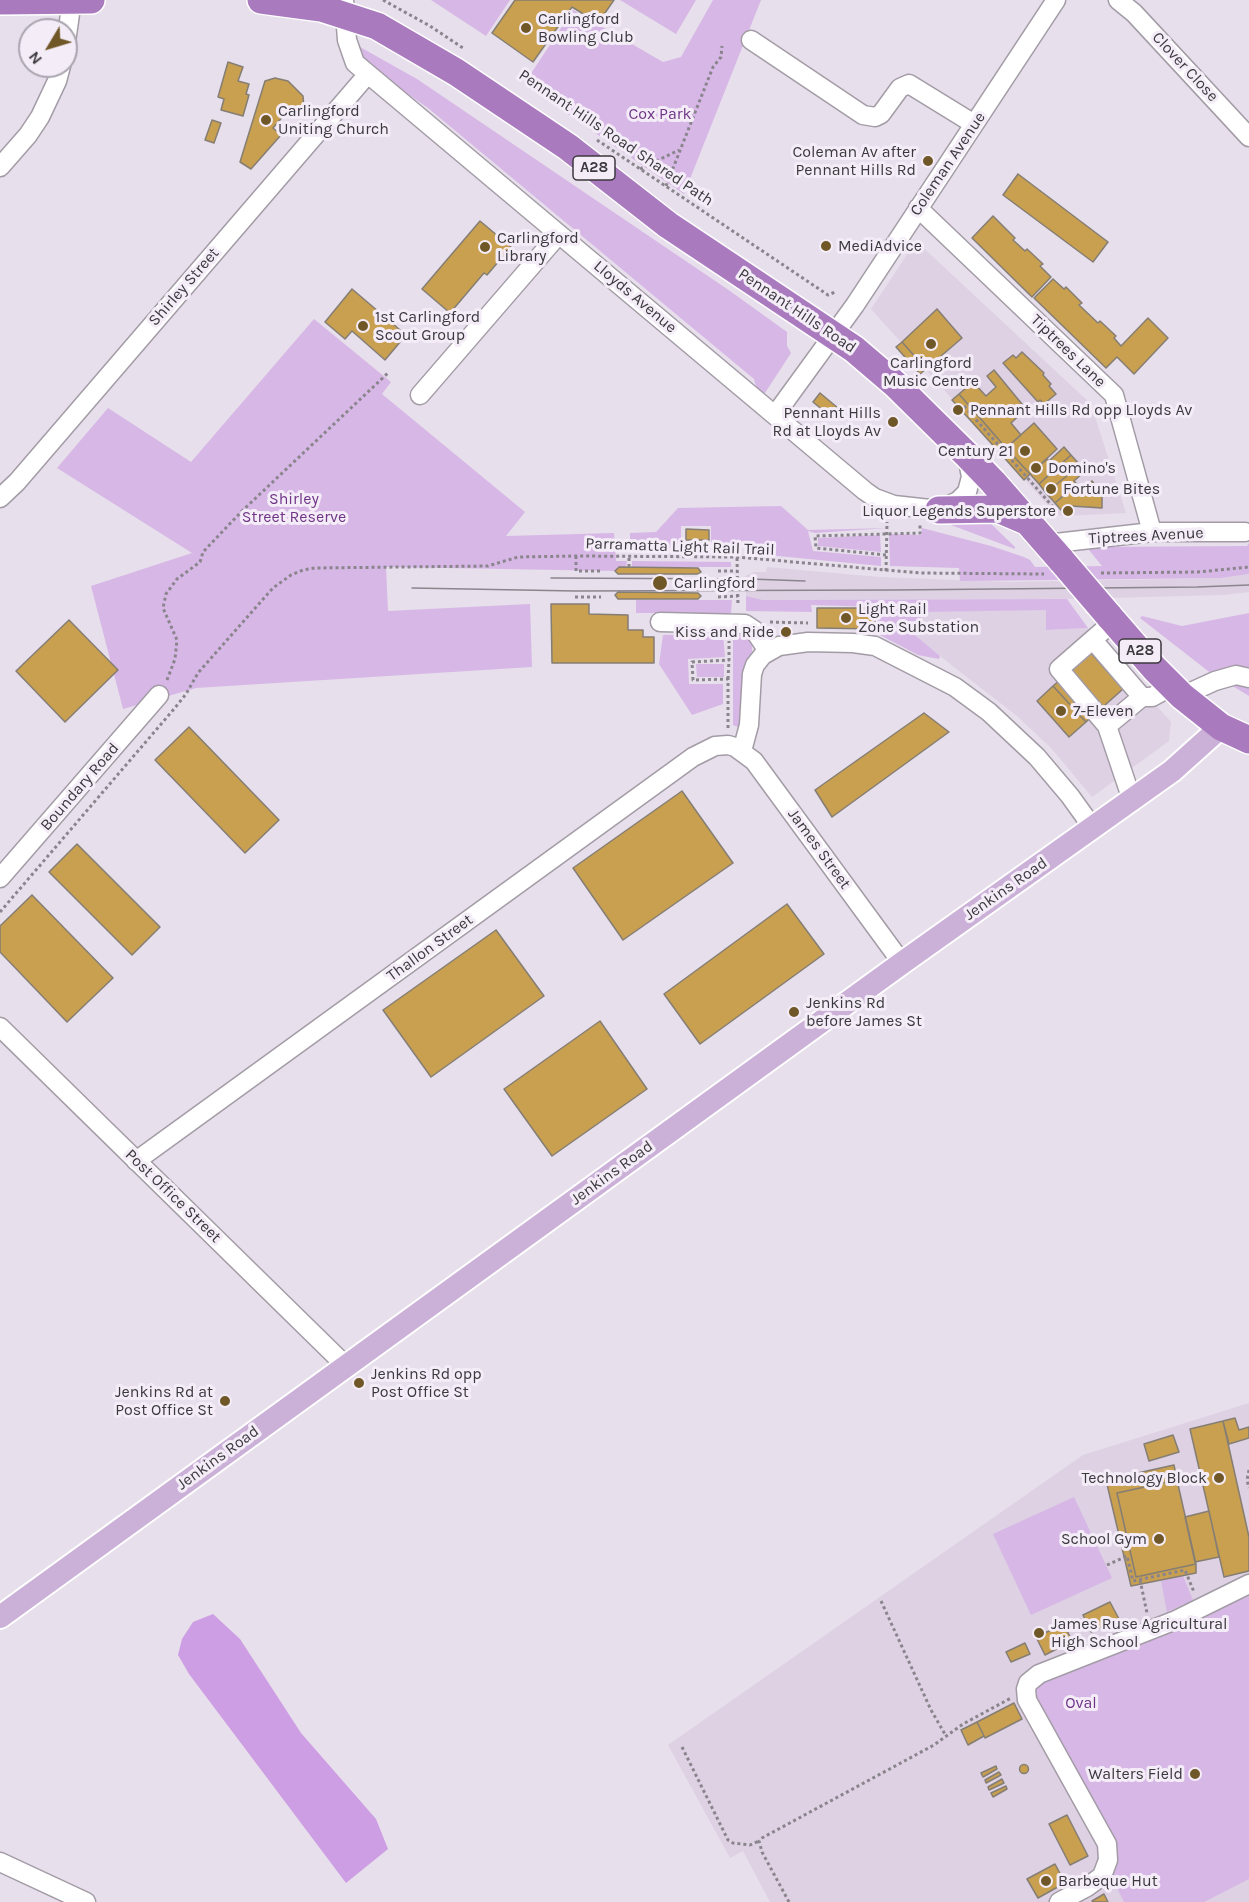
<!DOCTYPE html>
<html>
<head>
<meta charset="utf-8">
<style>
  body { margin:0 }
  #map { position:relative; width:1249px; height:1902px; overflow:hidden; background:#e7dfeb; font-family:Karla,sans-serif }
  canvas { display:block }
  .north { position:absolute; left:18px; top:18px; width:60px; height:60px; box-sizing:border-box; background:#f4edf8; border:2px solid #aaa5ae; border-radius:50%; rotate:232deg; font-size:16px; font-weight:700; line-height:24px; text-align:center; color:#3c393e }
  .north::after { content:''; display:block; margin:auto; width:21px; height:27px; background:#705728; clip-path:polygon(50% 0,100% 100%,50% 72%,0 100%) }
</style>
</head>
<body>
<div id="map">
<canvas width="1249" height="1902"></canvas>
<div class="north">N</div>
</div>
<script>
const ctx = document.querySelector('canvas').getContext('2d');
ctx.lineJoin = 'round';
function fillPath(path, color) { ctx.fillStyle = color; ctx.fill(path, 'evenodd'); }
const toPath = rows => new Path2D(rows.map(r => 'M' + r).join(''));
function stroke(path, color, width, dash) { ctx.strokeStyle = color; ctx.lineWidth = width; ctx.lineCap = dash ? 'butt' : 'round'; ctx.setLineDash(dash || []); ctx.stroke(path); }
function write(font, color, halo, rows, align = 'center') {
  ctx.font = font + ' Karla,sans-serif'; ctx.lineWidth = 6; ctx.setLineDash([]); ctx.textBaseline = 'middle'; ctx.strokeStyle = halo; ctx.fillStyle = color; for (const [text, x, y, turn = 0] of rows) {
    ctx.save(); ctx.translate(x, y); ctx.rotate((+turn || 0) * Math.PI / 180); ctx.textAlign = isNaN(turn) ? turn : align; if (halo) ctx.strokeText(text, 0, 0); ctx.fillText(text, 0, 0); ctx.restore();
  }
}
const built = toPath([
  [916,241,1091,404,1126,513,1061,516,1054,512,871,309],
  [767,567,879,577,1011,582,1221,578,1249,574,1249,592,1224,595,1067,599,763,600,746,596,745,576,754,572,766,572],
  [1046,609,1047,630,1088,628,1171,722,1169,741,1092,797,1051,748,1017,716,945,660,909,630,926,612],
  [1249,1403,1249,1902,770,1902,743,1851,730,1858,668,1745,1083,1455]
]);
const green = toPath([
  [431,0,510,0,486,36],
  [620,0,696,0,676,34],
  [713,0,761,0,684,194,524,84,573,10,663,62,681,57],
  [360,47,417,79,730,291,787,332,787,346,791,353,763,396,757,390,754,379,428,108,365,64,359,49],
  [314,319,391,382,382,394,525,512,506,536,614,533,616,561,627,561,626,567,617,567,617,571,386,567,388,611,530,604,532,667,196,688,123,709,91,586,192,553,57,468,108,408,191,462],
  [781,506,808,530,888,528,815,533,808,531,813,551,881,557,881,566,747,553,747,546,711,545,711,526,681,526,681,544,672,544,672,548,630,549,630,533,656,532,678,508],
  [984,517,1015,547,1015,549,951,525,953,521],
  [922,528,991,546,1024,557,1030,560,1035,567,1102,566,1089,550,1089,547,1247,546,1249,543,1249,574,1221,578,960,581,959,568,890,566,889,534,921,535],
  [880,535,881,552,818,546,818,538],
  [632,561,731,562,731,567,632,567],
  [746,596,763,600,1067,599,1088,628,1046,630,1046,610,926,612,909,630,940,656,939,659,918,655,878,634,877,607,811,605,812,612,746,611],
  [636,600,732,600,731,613,636,613],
  [1249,613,1249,696,1208,671,1140,618,1142,616,1182,626],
  [737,630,747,635,752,642,752,652,742,672,741,722,738,727,733,725,733,634],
  [723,634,725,657,688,659,689,684,723,684,723,704,692,715,659,664,663,635],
  [696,664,724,664,724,677,697,677],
  [1074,1497,1112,1578,1031,1615,993,1534],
  [1183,1576,1195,1605,1186,1609,1184,1604,1167,1612,1161,1581],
  [1249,1589,1249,1879,1204,1902,1124,1902,1099,1852,1116,1843,1038,1705,1036,1690,1038,1683]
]);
const water = toPath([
  [213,1614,240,1639,301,1733,376,1819,388,1849,346,1883,189,1674,178,1655,182,1639,193,1622]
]);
const building = toPath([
  [515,0,614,0,598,23,572,7,533,62,492,33,515,0],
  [228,62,243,67,238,81,249,84,246,94,249,95,243,116,221,110,224,99,218,97,228,62],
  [275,78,288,81,303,96,304,108,300,113,291,107,273,128,281,135,251,169,240,162,265,81,275,78],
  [212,120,221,123,214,143,205,140,212,120],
  [1018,174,1108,242,1093,262,1003,195,1018,174],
  [993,216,1015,238,1013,240,1025,251,1027,249,1043,264,1040,266,1051,277,1032,297,972,238,993,216],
  [480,221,511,247,487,275,484,273,450,313,422,289,480,221],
  [1053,279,1064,289,1066,287,1082,303,1079,305,1098,323,1100,321,1116,336,1114,338,1121,346,1148,318,1168,338,1134,374,1117,357,1106,368,1034,298,1053,279],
  [352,289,406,335,385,360,352,331,345,339,325,322,352,289],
  [937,309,962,338,926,369,902,342,937,309],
  [902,342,926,369,920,374,896,347,902,342],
  [1022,352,1044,373,1043,375,1051,384,1049,386,1056,394,1044,404,1040,400,1038,402,1003,363,1013,355,1016,358,1022,352],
  [994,370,1026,409,1011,423,1021,435,1006,448,959,394,973,382,986,396,996,387,987,376,994,370],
  [820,393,838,408,831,417,813,402,820,393],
  [959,394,1006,448,1000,453,952,400,959,394],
  [1034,423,1057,449,1030,474,1006,448,1034,423],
  [1064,447,1071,455,1039,484,1030,474,1047,459,1049,461,1064,447],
  [1006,448,1030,474,1024,480,1000,453,1006,448],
  [1071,455,1080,465,1046,493,1039,484,1071,455],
  [1080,465,1085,471,1074,481,1077,484,1055,503,1046,493,1080,465],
  [1092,481,1102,495,1102,508,1071,506,1061,510,1055,503,1074,486,1079,492,1092,481],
  [686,529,709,530,709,540,686,540,686,529],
  [619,567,698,568,701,572,698,574,618,574,615,571,619,567],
  [618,592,698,593,701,596,698,599,618,599,615,595,618,592],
  [551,604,589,604,589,614,628,615,628,630,643,630,643,637,654,637,654,663,552,663,551,604],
  [817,608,875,608,875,629,817,628,817,608],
  [69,620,118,670,65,722,16,671,69,620],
  [1091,653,1123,689,1086,722,1053,686,1091,653],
  [1053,686,1086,722,1069,737,1037,701,1053,686],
  [924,713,949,732,832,817,815,790,924,713],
  [189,727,279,820,245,853,155,760,189,727],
  [682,791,733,863,623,940,573,868,682,791],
  [77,844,160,927,132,955,49,872,77,844],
  [32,895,113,978,67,1022,0,952,0,926,32,895],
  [787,904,824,954,700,1044,664,994,787,904],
  [496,930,544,996,431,1077,383,1010,496,930],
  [600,1021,647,1089,552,1156,504,1089,600,1021],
  [1235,1418,1239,1430,1249,1427,1249,1438,1229,1444,1223,1421,1235,1418],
  [1223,1421,1249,1537,1249,1571,1224,1577,1190,1429,1223,1421],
  [1173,1435,1179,1452,1149,1461,1144,1444,1173,1435],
  [1174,1465,1177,1480,1117,1493,1136,1577,1196,1564,1196,1573,1131,1586,1106,1480,1174,1465],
  [1177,1480,1196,1564,1136,1577,1117,1493,1177,1480],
  [1209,1511,1219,1557,1195,1562,1185,1517,1209,1511],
  [1110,1602,1119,1619,1091,1632,1083,1615,1110,1602],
  [1064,1624,1072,1641,1045,1655,1036,1637,1064,1624],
  [1025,1643,1030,1654,1011,1662,1006,1652,1025,1643],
  [1014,1703,1022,1719,985,1738,977,1722,1014,1703],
  [977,1722,984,1736,968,1745,961,1730,977,1722],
  '1019.5 1769a4.5 4.5 0 1 1 9 0a4.5 4.5 0 1 1-9 0Z',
  [996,1766,997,1769,983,1777,981,1773,996,1766],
  [999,1772,1001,1775,986,1783,985,1780,999,1772],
  [1002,1779,1004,1783,989,1790,988,1787,1002,1779],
  [1006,1786,1007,1789,993,1797,991,1793,1006,1786],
  [1067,1815,1088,1856,1070,1865,1049,1824,1067,1815],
  [1055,1864,1065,1883,1038,1898,1027,1879,1055,1864],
  [1104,1894,1108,1902,1093,1902,1092,1901,1104,1894]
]);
const path = toPath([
  [383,0,430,26,463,48],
  [597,140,828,295,835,292],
  [640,169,679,150],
  [666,186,713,67,721,57,722,46],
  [964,406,1054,508,1052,515],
  [886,555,816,548,815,536,920,533,920,525],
  [576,556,576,571,601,571],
  [737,558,738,606],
  [629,567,629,557],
  [718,571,737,571],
  [886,571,887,522],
  [1101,573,1198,572,1249,567],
  [575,597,601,597],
  [718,597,738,596],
  [770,622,808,623],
  [728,679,729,660],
  [167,680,175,659,177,640,163,608,166,594,177,579,200,562,203,552,242,511,389,372],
  [728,728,728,679,693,680,692,662,729,660,729,641],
  [0,912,174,709,186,694,198,673,273,588,291,575,303,570,315,568,488,566,518,557,576,556,737,557,920,573,1044,574],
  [1249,1470,1247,1480,1249,1488],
  [1107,1565,1127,1556,1133,1581,1185,1570,1194,1592],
  [1140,1580,1147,1613],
  [881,1601,931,1710,946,1736],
  [682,1747,728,1840,733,1843,750,1845,759,1841],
  [789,1902,762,1852,759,1841,762,1838,934,1745,963,1724,1011,1698]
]);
const minor = toPath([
  [344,0,347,40,355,63,865,491,875,498,894,505,939,510,958,501,967,492,971,477,967,455],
  [1118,0,1134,13,1249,137],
  [751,40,863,115,875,117,881,114,900,88,909,84,974,124],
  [66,42,72,0],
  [0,167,28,135,40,117,57,81,61,66],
  [918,208,1114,395,1152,532],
  [420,395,559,234],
  [775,415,855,305,1056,0],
  [0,498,17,482,367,75],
  [1047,544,1152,532,1245,532],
  [1114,621,1059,669,1107,726,1132,800],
  [660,622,745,624,754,630,768,651],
  [1093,640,1142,697],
  [1182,696,1215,681,1236,675,1249,678],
  [1107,726,1142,697,1152,697,1172,686],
  [742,751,749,725,752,674,755,665,763,655,779,646,808,642,853,643,875,646,955,687,989,712,1037,757,1070,796,1093,828],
  [0,878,159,695],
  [0,1027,346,1366],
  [136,1161,693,757,715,746,728,745,735,747,754,761,902,963],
  [0,1862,86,1902],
  [1059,1902,1087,1887,1102,1876,1108,1860,1107,1844,1027,1700,1026,1689,1028,1683,1039,1674,1176,1620,1249,1584]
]);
const major = toPath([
  [0,1617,902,963,1172,771,1221,727]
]);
const highway = toPath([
  [261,0,321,8,377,26,456,72,568,147,668,225,854,349,895,384,967,455,993,482,1062,561],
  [0,1,91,0],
  [939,510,998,509,1026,521],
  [1109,616,1155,669,1182,696,1221,727,1249,740]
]);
const tram = toPath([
  [551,578,750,579,805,581],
  [412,588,575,591,895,590,1197,587,1249,585]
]);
const highwayBridge = toPath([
  [1062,561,1109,616]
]);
const markers = [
  [526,28,6,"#705728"],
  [266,120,6,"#705728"],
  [928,161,6,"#705728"],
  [826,246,6,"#705728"],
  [485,247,6,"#705728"],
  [363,326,6,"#705728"],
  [931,344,6,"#705728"],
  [958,410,6,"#705728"],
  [893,422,6,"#705728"],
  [1025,451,6,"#705728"],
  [1036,468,6,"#705728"],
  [1051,489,6,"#705728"],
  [1068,511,6,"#705728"],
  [660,583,8,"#705728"],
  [846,618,6,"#705728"],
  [786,632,6,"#705728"],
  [1061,711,6,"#705728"],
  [794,1012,6,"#705728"],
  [359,1383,6,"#705728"],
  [225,1401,6,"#705728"],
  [1219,1478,6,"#705728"],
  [1159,1539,6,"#705728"],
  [1039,1633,6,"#705728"],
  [1195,1774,6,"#705728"],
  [1046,1881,6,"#705728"]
];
const shields = [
  [594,168,42],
  [1140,651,42]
];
const shieldNames = [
  ["A28",594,168],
  ["A28",1140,651]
];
const poiNames = [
  ["Carlingford",538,19],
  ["Bowling Club",538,37],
  ["Carlingford",278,111],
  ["Uniting Church",278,129],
  ["Coleman Av after",916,152,"right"],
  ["Pennant Hills Rd",916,170,"right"],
  ["Carlingford",497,238],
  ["Library",497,256],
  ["MediAdvice",838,246],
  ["1st Carlingford",375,317],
  ["Scout Group",375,335],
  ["Carlingford",931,363,"center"],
  ["Music Centre",931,381,"center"],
  ["Pennant Hills Rd opp Lloyds Av",970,410],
  ["Pennant Hills",881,413,"right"],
  ["Rd at Lloyds Av",881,431,"right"],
  ["Century 21",1013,451,"right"],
  ["Domino's",1048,468],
  ["Fortune Bites",1063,489],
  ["Liquor Legends Superstore",1056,511,"right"],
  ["Carlingford",674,583],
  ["Light Rail",858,609],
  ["Zone Substation",858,627],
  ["Kiss and Ride",774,632,"right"],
  ["7-Eleven",1073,711],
  ["Jenkins Rd",806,1003],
  ["before James St",806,1021],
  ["Jenkins Rd opp",371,1374],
  ["Post Office St",371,1392],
  ["Jenkins Rd at",213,1392,"right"],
  ["Post Office St",213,1410,"right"],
  ["Technology Block",1207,1478,"right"],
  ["School Gym",1147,1539,"right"],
  ["James Ruse Agricultural",1051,1624],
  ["High School",1051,1642],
  ["Walters Field",1183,1774,"right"],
  ["Barbeque Hut",1058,1881]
];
const streetNames = [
  ["Clover Close",1185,67,47],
  ["Pennant Hills Road Shared Path",616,138,34],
  ["Coleman Avenue",948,164,-56],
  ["Shirley Street",184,287,-49],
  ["Lloyds Avenue",635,297,40],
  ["Pennant Hills Road",797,311,34],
  ["Tiptrees Lane",1068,351,44],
  ["Tiptrees Avenue",1146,536,-3],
  ["Parramatta Light Rail Trail",680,547,2],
  ["Boundary Road",80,787,-49],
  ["James Street",819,849,54],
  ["Jenkins Road",1006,889,-35],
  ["Thallon Street",430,948,-36],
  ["Jenkins Road",612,1173,-36],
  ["Post Office Street",173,1196,44],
  ["Jenkins Road",218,1458,-36]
];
const parkNames = [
  ["Cox Park",660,114],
  ["Shirley",294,499],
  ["Street Reserve",294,517],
  ["Oval",1081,1703]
];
fillPath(built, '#ddd1e3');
fillPath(green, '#d7b7e6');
fillPath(water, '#cd9ee3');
fillPath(building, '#c99f50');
stroke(building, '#857e74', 1.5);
stroke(minor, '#a39ca6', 21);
stroke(major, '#fff', 26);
stroke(highway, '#fff', 30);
stroke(path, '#8a858d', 3, [3, 3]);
stroke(minor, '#fff', 18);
stroke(major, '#cbb0d8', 22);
stroke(highway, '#a97bbe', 27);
stroke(tram, '#8b868e', 1.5);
stroke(highwayBridge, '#fff', 30, []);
stroke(highwayBridge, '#a97bbe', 27);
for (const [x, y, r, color] of markers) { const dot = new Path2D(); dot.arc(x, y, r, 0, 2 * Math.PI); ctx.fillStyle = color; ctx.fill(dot); stroke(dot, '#f4edf8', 2); }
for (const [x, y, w] of shields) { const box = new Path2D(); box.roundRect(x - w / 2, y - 12, w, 24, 4.5); ctx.fillStyle = '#f4edf8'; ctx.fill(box); stroke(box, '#3c393e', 1.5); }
write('bold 15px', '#3c393e', null, shieldNames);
write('16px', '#3c393e', '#f4edf8', poiNames, 'left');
write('16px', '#3c393e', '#f4edf8', streetNames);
write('16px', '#6f3687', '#f4edf8', parkNames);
</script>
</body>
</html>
